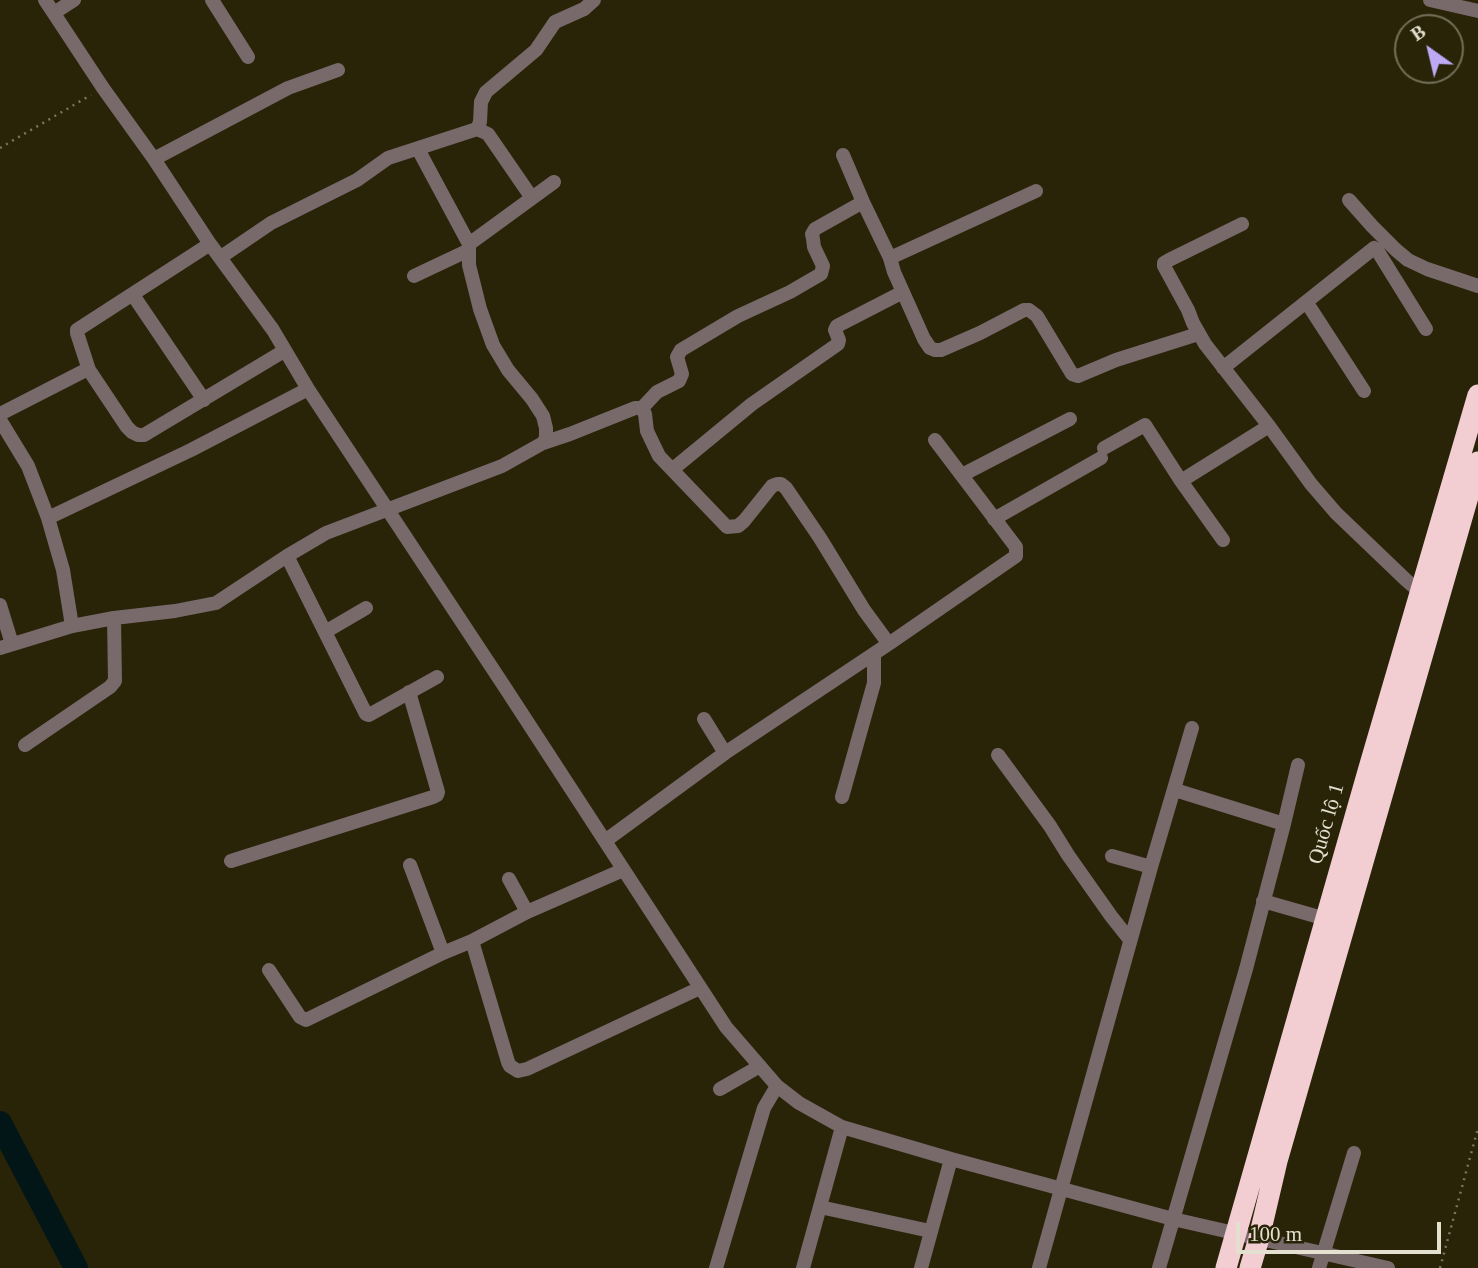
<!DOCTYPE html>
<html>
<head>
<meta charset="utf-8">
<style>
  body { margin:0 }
  #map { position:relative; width:1478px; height:1268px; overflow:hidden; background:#292308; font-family:Georgia,serif }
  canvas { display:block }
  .north { position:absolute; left:1394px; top:14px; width:70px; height:70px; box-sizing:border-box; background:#292308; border:2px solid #736f58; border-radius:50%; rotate:326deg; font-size:19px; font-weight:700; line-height:28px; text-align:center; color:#e3e0d0 }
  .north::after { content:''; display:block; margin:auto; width:24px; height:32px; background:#bea9f5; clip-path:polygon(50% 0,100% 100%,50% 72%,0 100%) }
  .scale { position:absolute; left:1236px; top:1222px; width:205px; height:32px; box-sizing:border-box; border:4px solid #e3e0d0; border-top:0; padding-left:9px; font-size:21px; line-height:24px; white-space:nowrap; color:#e3e0d0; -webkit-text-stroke:5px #292308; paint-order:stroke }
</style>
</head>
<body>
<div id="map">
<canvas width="1478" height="1268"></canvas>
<div class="north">B</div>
<div class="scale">100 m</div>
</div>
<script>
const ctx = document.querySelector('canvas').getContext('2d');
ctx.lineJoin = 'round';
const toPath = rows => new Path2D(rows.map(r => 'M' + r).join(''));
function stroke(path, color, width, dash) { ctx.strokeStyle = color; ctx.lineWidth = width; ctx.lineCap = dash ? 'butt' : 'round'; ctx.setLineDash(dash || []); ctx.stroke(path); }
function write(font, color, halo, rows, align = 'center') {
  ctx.font = font + ' Georgia,serif'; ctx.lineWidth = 6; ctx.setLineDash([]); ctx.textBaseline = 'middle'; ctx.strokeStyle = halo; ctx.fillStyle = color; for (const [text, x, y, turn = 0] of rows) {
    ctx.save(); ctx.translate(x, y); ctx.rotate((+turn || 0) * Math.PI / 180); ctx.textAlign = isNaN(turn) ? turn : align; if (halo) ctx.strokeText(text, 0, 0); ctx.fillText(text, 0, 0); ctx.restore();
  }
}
const river = toPath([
  [0,1123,76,1268]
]);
const path = toPath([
  [0,148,91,95],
  [1440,1268,1478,1128]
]);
const minor = toPath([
  [45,0,103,88,154,159,210,244,273,330,308,389,506,689,726,1027,777,1086,799,1103,842,1127,951,1159,1173,1219,1388,1268],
  [212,0,248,57],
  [1430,0,1478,11],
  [54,13,74,0],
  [477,129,488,134,532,198],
  [843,155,863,202,890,258],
  [154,159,288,88,338,70],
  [1036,191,890,258,894,272,924,339,930,348,935,350,941,350,980,333,1024,310,1029,310,1037,316,1072,374,1078,376,1116,360,1198,334],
  [1349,200,1372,226,1396,250,1408,260,1427,269,1478,286],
  [1242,224,1169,260,1164,263,1164,266,1188,310,1193,323,1205,344,1269,426,1311,484,1336,513,1406,580,1420,592],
  [469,244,554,182],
  [221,257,271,223,357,180,388,158,477,129,480,122,481,102,486,92,536,50,555,22,584,9,594,0],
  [414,276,469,250],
  [133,295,204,400],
  [1307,303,1364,391],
  [1223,368,1374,248,1377,250,1426,329],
  [89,370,77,333,77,330,210,244],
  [642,408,657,392,679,381,682,374,677,357,681,350,738,316,790,292,821,274,823,266,814,247,813,239,812,234,815,229,863,202],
  [0,414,86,370,89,370,127,427,132,432,138,435,144,435,284,351],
  [0,420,28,466,48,518,63,570,72,626],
  [543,443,570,434,635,408,642,408,645,414,647,431,659,456,727,527,738,526,744,521,772,486,777,484,781,484,786,488,820,538,864,610,886,640,890,643],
  [1104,448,1145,425,1181,481],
  [673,469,752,404,838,344,839,340,835,330,837,326,903,292],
  [962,475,1070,419],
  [48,518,191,450,308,389],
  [994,519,1101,458],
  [1223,540,1181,481,1269,426],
  [287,556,366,714,369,715,437,677],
  [0,605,12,644],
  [325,632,366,608],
  [0,648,72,626,114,618,175,611,216,603,287,556,326,533,502,466,543,443,546,438,546,428,543,416,532,399,508,370,493,345,480,309,469,265,469,244,418,149],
  [704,719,725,753],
  [25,745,110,687,115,681,114,618],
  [998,755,1050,826,1068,855,1111,916,1130,940],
  [842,797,874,683,874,654],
  [1284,824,1298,765],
  [605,841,725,753,890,643,1016,556,1016,547,935,440],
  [1112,856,1151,867],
  [231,861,433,797,437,795,438,792,409,692],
  [410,865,443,953],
  [509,879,527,912],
  [1263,901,1326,919],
  [472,941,508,1062,510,1066,518,1071,527,1069,700,988],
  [269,970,300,1017,306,1020,443,953,472,941,527,912,623,870],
  [720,1089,760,1066],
  [820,1207,930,1231],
  [716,1268,764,1108,777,1086],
  [803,1268,842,1127],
  [921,1268,951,1159],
  [1039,1268,1151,867,1192,728],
  [1159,1268,1246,969,1284,824,1175,790],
  [1319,1268,1354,1153]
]);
const highway = toPath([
  [1226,1268,1369,768,1478,395],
  [1250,1268,1259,1238,1277,1161,1478,462]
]);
const streetNames = [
  ["Quốc lộ 1",1327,824,-74]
];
stroke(river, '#021617', 24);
stroke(path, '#7b7660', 2.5, [2, 5]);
stroke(minor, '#78696b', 14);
stroke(highway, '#f2cdd2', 21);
write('21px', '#e3e0d0', '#292308', streetNames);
</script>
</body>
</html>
